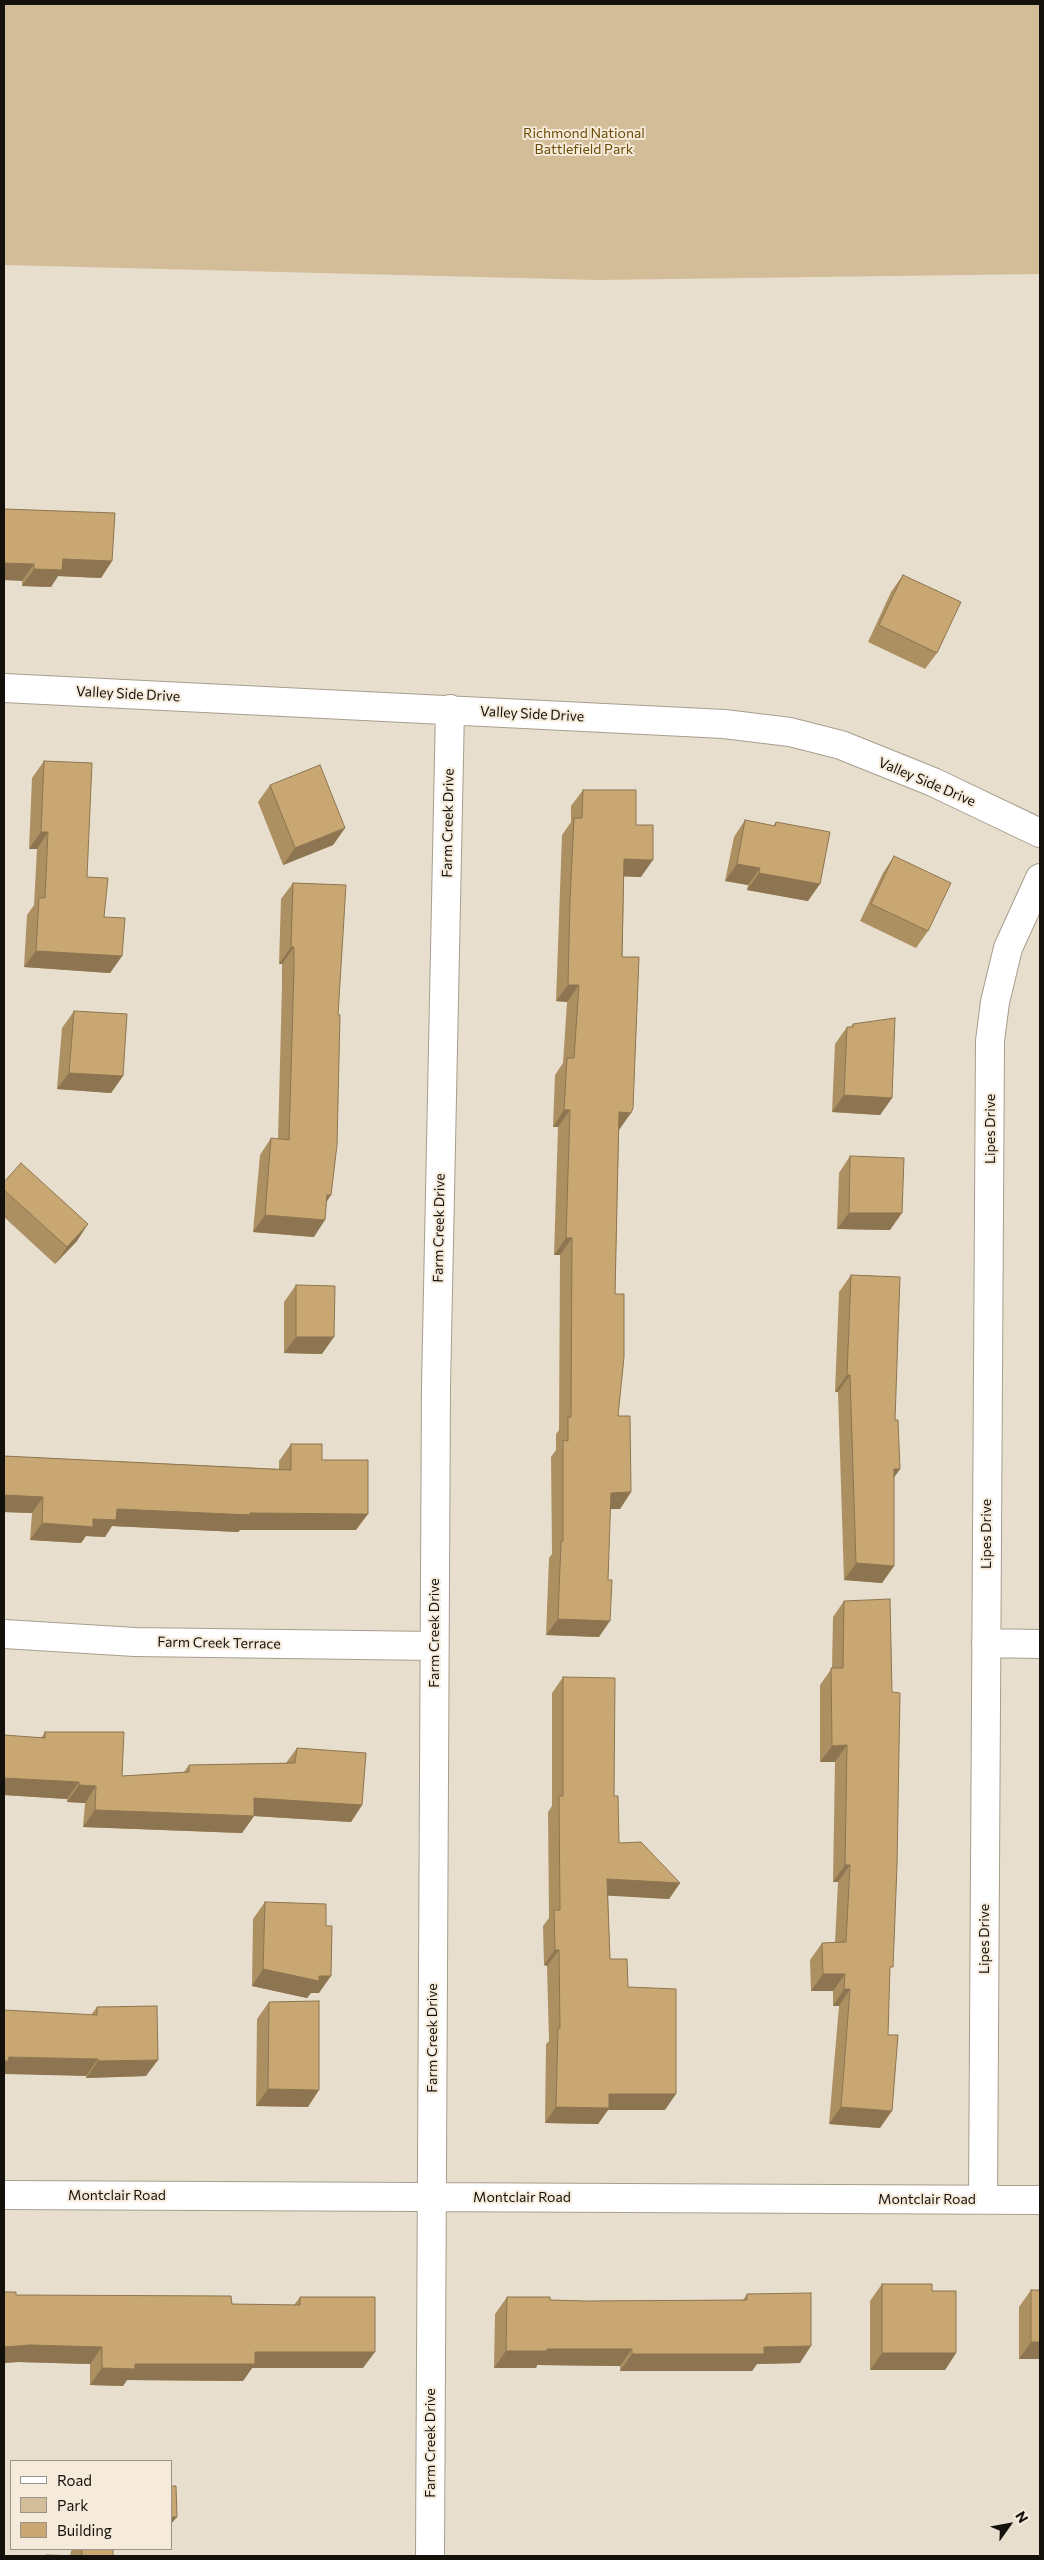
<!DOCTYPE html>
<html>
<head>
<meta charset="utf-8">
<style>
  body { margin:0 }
  #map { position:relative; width:1044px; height:2560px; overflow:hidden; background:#e8dece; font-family:Commissioner,sans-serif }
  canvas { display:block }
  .frame { position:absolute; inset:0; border:5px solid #14100b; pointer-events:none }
  .legend { position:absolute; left:10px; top:2460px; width:162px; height:90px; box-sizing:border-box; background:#f6ebdb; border:1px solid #9c9388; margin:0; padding:6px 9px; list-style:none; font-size:15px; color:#14100b }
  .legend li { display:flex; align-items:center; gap:10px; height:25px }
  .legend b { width:25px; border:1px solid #9c9388 }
  .north { position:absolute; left:984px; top:2500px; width:50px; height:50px; -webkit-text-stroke:4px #f6ebdb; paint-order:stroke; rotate:58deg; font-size:14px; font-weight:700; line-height:20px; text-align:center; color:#14100b }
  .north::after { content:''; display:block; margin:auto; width:18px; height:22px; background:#14100b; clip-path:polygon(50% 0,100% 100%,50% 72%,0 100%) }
</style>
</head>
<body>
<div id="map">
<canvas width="1044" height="2560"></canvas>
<div class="frame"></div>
<ul class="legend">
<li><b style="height:6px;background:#fff"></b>Road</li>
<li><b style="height:14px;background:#d3bd99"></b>Park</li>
<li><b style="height:14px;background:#c8a772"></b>Building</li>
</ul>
<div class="north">N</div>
</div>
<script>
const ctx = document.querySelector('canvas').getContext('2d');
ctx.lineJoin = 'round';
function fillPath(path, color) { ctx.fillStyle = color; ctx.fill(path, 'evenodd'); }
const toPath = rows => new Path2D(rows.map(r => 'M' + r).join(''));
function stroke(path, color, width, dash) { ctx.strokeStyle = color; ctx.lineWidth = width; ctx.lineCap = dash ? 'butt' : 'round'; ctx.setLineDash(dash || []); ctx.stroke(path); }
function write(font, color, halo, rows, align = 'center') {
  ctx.font = font + ' Commissioner,sans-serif'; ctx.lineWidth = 4; ctx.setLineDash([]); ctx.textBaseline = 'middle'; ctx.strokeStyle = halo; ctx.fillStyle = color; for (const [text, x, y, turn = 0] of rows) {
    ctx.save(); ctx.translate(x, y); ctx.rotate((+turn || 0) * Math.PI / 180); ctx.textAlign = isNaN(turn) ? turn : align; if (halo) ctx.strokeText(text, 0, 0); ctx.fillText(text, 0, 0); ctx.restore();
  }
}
const green = toPath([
  [4,4,1040,4,1040,274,597,280,4,265]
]);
const minor = toPath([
  [4,688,724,724,790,732,841,745,933,782,1040,833],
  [4,1634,135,1642,434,1646],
  [986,1643,1040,1644],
  [4,2195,1040,2200],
  [983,2199,990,1041,995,1002,1008,948,1040,878],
  [430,2556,436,1386,450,709]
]);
const wall = toPath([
  [4,509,112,561,101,578,58,576,51,587,22,586,22,581],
  [903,575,937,653,925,669,868,642,891,592],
  [44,761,87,877,122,956,110,973,24,967,27,915,34,905,37,849,29,849,32,778],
  [270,785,345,828,333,845,283,865,258,802],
  [583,790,636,825,641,877,624,876,619,1130,615,1294,618,1416,631,1492,620,1509,610,1509,599,1637,546,1635,549,1558,552,1554,551,1457,556,1450,556,1434,559,1430,560,1255,554,1255,558,1127,553,1127,555,1075,563,1063,567,1002,556,1001,562,835,571,822,571,806],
  [745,820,773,826,776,822,808,901,747,890,748,885,725,881,734,837],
  [894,856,928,931,916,948,860,921,883,873],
  [293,883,327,1202,314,1237,253,1232,260,1155,271,1138,278,1139,282,986,282,964,279,964,281,899],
  [74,1011,123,1076,111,1093,57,1089,62,1028],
  [853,1024,892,1098,880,1115,832,1112,835,1044,847,1027,851,1027],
  [850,1156,890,1230,837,1229,839,1173],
  [4,1182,77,1241,55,1264,4,1217],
  [851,1275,895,1420,900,1469,894,1477,894,1566,882,1583,844,1580,838,1392,835,1392,839,1292],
  [296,1285,322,1354,284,1353,284,1302],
  [291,1444,322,1460,356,1530,240,1530,238,1532,112,1526,105,1537,86,1536,81,1543,30,1540,32,1513,4,1512,4,1456,279,1469,279,1461],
  [844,1601,890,1972,880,2128,829,2124,839,2006,833,2006,833,1991,811,1991,810,1960,822,1943,835,1943,838,1882,833,1882,835,1762,820,1762,820,1685,832,1668,833,1617],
  [563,1677,614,1796,619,1843,680,1883,669,1899,608,1895,610,1959,628,1987,665,2110,608,2110,598,2124,545,2123,546,2044,549,2041,547,1966,544,1965,543,1926,549,1918,548,1812,552,1806,552,1693],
  [45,1732,122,1776,184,1772,189,1765,286,1763,297,1748,362,1805,351,1822,254,1816,242,1833,83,1827,85,1803,67,1802,67,1799,4,1795,4,1735,41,1738],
  [265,1902,319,1993,311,1993,307,1998,252,1986,253,1919],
  [269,2002,308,2107,256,2106,257,2019],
  [97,2007,146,2076,86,2078,91,2015],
  [882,2284,932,2291,956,2353,945,2370,870,2370,870,2301],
  [1031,2290,1040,2359,1019,2359,1019,2307],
  [4,2292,16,2295,232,2304,294,2305,300,2297,363,2368,252,2368,243,2381,127,2380,123,2386,90,2385,90,2364,18,2362,4,2363],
  [747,2294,800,2363,757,2364,752,2371,620,2371,620,2366,537,2365,536,2368,494,2368,495,2314,507,2297,550,2300,585,2301,743,2300],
  [72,2549,113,2549,113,2556,46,2556,46,2555,70,2556,71,2551]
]);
const shadedWall = toPath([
  [63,559,112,561,101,578,58,576,51,587,22,586,34,569],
  [4,563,34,564,22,581,4,580],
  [345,828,333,845,283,865,295,848],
  [41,832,48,832,37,849,29,849],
  [624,859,653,860,641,877,612,876],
  [737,864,760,868,748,885,725,881],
  [759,873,820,884,808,901,747,890],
  [291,947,294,947,282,964,279,964],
  [36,951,122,956,110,973,24,967],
  [568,985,579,985,567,1002,556,1001],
  [69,1073,123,1076,111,1093,57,1089],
  [844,1095,892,1098,880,1115,832,1112],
  [564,1110,570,1110,558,1127,553,1127],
  [619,1112,631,1113,619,1130,607,1129],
  [327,1195,331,1195,320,1212],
  [849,1213,902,1213,890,1230,837,1229],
  [265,1215,325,1220,314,1237,253,1232],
  [88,1224,77,1241,55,1264,67,1247],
  [566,1238,572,1238,560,1255,554,1255],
  [296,1337,334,1337,322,1354,284,1353],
  [847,1375,850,1375,838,1392,835,1392],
  [894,1469,900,1469,888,1486],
  [631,1492,620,1509,599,1509,611,1493],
  [4,1495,43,1497,32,1513,4,1512],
  [117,1509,250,1513,368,1514,356,1530,240,1530,238,1532,112,1526,105,1537,86,1536,81,1543,30,1540,42,1523,93,1519],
  [856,1563,894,1566,882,1583,844,1580],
  [558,1619,610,1621,599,1637,546,1635],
  [847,1745,835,1762,820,1762,832,1746],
  [4,1778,79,1782,67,1799,4,1795],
  [79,1785,96,1786,85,1803,67,1802],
  [254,1798,362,1805,351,1822,254,1816,242,1833,83,1827,95,1810],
  [845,1865,850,1865,838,1882,833,1882],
  [607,1879,680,1883,669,1899,596,1895],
  [555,1950,559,1950,547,1966,544,1965],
  [263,1969,319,1976,331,1976,319,1993,311,1993,307,1998,252,1986],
  [823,1974,845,1974,833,1991,811,1991],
  [844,1989,850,1989,839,2006,833,2006],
  [9,2057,98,2059,86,2076,4,2074,4,2061],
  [158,2060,146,2076,86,2078,98,2061],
  [268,2089,319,2090,308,2107,256,2106],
  [609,2094,676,2094,665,2110,608,2110,598,2124,545,2123,556,2107],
  [841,2107,892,2111,880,2128,829,2124],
  [1031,2342,1040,2342,1040,2359,1019,2359],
  [30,2345,102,2347,90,2364,18,2362,4,2363,4,2347],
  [811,2346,800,2363,757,2364,752,2371,620,2371,632,2354,764,2347],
  [547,2349,632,2349,620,2366,537,2365,536,2368,494,2368,506,2351],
  [255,2352,375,2352,363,2368,252,2368,243,2381,127,2380,123,2386,90,2385,102,2368,135,2364],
  [882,2353,956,2353,945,2370,870,2370],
  [171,2517,177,2517,171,2524]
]);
const building = toPath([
  [4,509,115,513,112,561,63,559,62,570,34,569,34,564,4,563,4,509],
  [903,575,961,602,937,653,879,625,903,575],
  [44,761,92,763,87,877,108,878,104,917,125,918,122,956,36,951,39,898,45,898,48,832,41,832,44,761],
  [320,765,345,828,295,848,270,785,320,765],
  [583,790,636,790,636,825,653,825,653,860,624,859,622,957,639,957,633,1108,631,1113,619,1112,615,1294,624,1294,624,1357,618,1416,630,1416,631,1492,611,1493,608,1580,612,1580,610,1621,558,1619,561,1541,563,1541,563,1440,568,1441,568,1417,571,1417,572,1238,566,1238,570,1110,564,1110,567,1058,574,1058,579,985,568,985,570,900,574,818,582,818,583,790],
  [745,820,775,826,776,822,830,832,820,884,759,873,760,868,737,864,745,820],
  [894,856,951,883,928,931,871,904,894,856],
  [293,883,346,885,338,1015,340,1015,337,1145,331,1195,327,1195,325,1220,265,1215,271,1138,289,1140,294,969,294,947,291,947,293,883],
  [74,1011,127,1014,123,1076,69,1073,74,1011],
  [895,1018,892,1098,844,1095,847,1027,853,1027,853,1024,895,1018],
  [850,1156,904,1158,902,1213,849,1213,850,1156],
  [21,1163,88,1224,67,1247,4,1190,4,1182,21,1163],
  [851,1275,900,1277,895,1420,898,1420,900,1469,894,1469,894,1566,856,1563,850,1375,847,1375,851,1275],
  [296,1285,335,1286,334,1337,296,1337,296,1285],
  [291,1444,322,1444,322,1460,368,1460,368,1514,250,1513,250,1515,117,1509,116,1520,93,1519,93,1527,42,1523,43,1497,4,1495,4,1456,291,1470,291,1444],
  [890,1599,892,1692,900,1693,897,1866,893,1967,890,1967,888,2035,898,2035,892,2111,841,2107,850,1989,844,1989,845,1974,823,1974,822,1943,846,1942,850,1865,845,1865,847,1745,832,1746,831,1668,843,1668,844,1601,890,1599],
  [563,1677,615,1678,614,1796,618,1796,619,1843,641,1842,680,1883,607,1879,610,1959,627,1959,628,1987,676,1989,676,2094,609,2094,609,2108,556,2107,558,2028,560,2028,559,1950,555,1950,554,1910,560,1910,559,1796,563,1796,563,1677],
  [45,1732,124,1732,122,1776,189,1772,189,1765,295,1763,297,1748,366,1753,362,1805,254,1798,254,1816,95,1810,96,1786,79,1785,79,1782,4,1778,4,1735,45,1738,45,1732],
  [265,1902,326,1904,326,1926,332,1926,331,1976,319,1976,319,1981,263,1969,265,1902],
  [319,2001,319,2090,268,2089,269,2002,319,2001],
  [157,2006,158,2060,98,2061,98,2059,9,2057,8,2061,4,2061,4,2010,97,2015,97,2007,157,2006],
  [882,2284,932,2284,932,2291,956,2291,956,2353,882,2353,882,2284],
  [1031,2290,1040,2290,1040,2342,1031,2342,1031,2290],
  [4,2292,16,2292,16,2295,231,2296,232,2304,300,2305,300,2297,375,2297,375,2352,255,2352,255,2364,135,2364,135,2369,102,2368,102,2347,30,2345,4,2347,4,2292],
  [811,2293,811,2346,764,2347,764,2354,632,2354,632,2349,547,2349,547,2351,506,2351,507,2297,550,2297,550,2300,585,2301,747,2300,747,2294,811,2293],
  [171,2486,176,2486,177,2517,171,2517,171,2486],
  [82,2549,113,2549,113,2556,46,2556,46,2555,82,2556,82,2549]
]);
const parkNames = [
  ["Richmond National",584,133],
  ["Battlefield Park",584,149]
];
const streetNames = [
  ["Valley Side Drive",128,694,3],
  ["Valley Side Drive",532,714,3],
  ["Valley Side Drive",927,782,23],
  ["Farm Creek Drive",448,823,-89],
  ["Lipes Drive",990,1129,-90],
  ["Farm Creek Drive",439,1228,-89],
  ["Lipes Drive",986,1534,-90],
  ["Farm Creek Drive",434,1633,-90],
  ["Farm Creek Terrace",219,1643,1],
  ["Lipes Drive",984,1939,-90],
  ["Farm Creek Drive",432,2038,-90],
  ["Montclair Road",117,2195],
  ["Montclair Road",522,2197],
  ["Montclair Road",927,2199],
  ["Farm Creek Drive",430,2443,-90]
];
fillPath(green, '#d3bd99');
stroke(minor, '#a79e8e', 30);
stroke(minor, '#fff', 28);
fillPath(wall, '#ac9062');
fillPath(shadedWall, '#8c7550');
fillPath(building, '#c8a772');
stroke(building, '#8c7550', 1);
write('14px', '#6b4b06', '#f6ebdb', parkNames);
write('14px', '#14100b', '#f6ebdb', streetNames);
</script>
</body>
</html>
